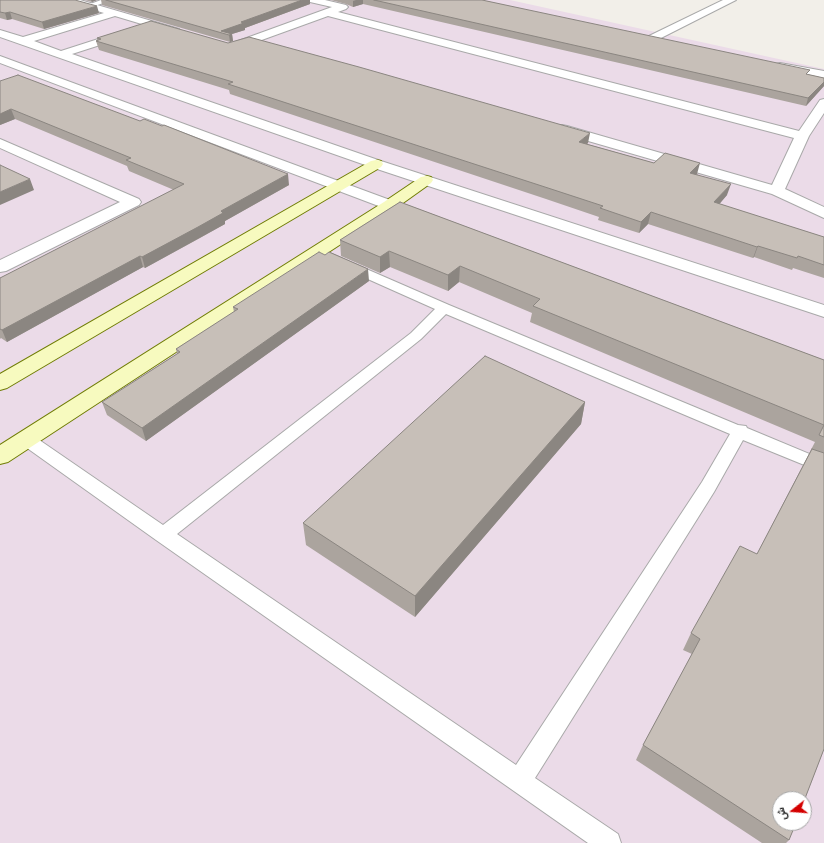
<!DOCTYPE html>
<html>
<head>
<meta charset="utf-8">
<style>
  body { margin:0 }
  #map { position:relative; width:824px; height:843px; overflow:hidden; background:#f2efe9; font-family:Inter,Vazirmatn,sans-serif }
  canvas { display:block }
  .north { position:absolute; left:772px; top:791px; width:40px; height:40px; box-sizing:border-box; background:#fff; border:1px solid #a7a7a7; border-radius:50%; rotate:253deg; font-size:11px; font-weight:700; line-height:16px; text-align:center; color:#222 }
  .north::after { content:''; display:block; margin:auto; width:14px; height:18px; background:#d40000; clip-path:polygon(50% 0,100% 100%,50% 72%,0 100%) }
</style>
</head>
<body>
<div id="map">
<canvas width="824" height="843"></canvas>
<div class="north">ش</div>
</div>
<script>
const ctx = document.querySelector('canvas').getContext('2d');
ctx.lineJoin = 'round';
function fillPath(path, color) { ctx.fillStyle = color; ctx.fill(path, 'evenodd'); }
const toPath = rows => new Path2D(rows.map(r => 'M' + r).join(''));
function stroke(path, color, width, dash) { ctx.strokeStyle = color; ctx.lineWidth = width; ctx.lineCap = dash ? 'butt' : 'round'; ctx.setLineDash(dash || []); ctx.stroke(path); }
const industrial = toPath([
  [0,0,510,0,824,69,824,843,0,843],
  [780,799,804,799,804,823,780,823]
]);
const lane = toPath([
  [101,0,112,0,89,8,85,6,101,0],
  [318,248,449,305,738,425,746,426,747,428,824,460,824,473,743,440,714,492,535,778,618,834,621,843,588,843,156,540,20,443,18,439,20,435,26,433,32,435,163,525,411,333,435,309,314,255,312,252,314,249,318,248],
  [446,314,730,434,702,482,516,765,177,534,421,339,446,314]
]);
const street = toPath([
  [65,0,80,0,179,29,180,31,175,34,115,16,34,41,61,51,120,32,128,32,129,34,128,36,72,54,381,161,824,305,824,317,371,167,0,37,0,30,23,37,104,13,67,2,65,0],
  [308,0,325,0,346,5,348,7,346,9,338,12,799,131,820,100,824,99,824,113,809,136,785,189,824,207,824,218,772,194,557,132,555,129,557,126,562,125,567,126,772,185,794,138,328,16,234,50,226,50,221,47,223,45,230,44,332,7,310,2,308,0],
  [723,0,736,0,657,40,649,40,648,38,649,36,723,0],
  [0,56,417,210,419,213,417,216,411,218,405,216,0,63,0,56],
  [780,63,824,71,824,79,776,68,774,66,776,64,780,63],
  [0,139,139,199,141,202,139,205,6,271,0,272,0,260,120,202,0,148,0,139]
]);
const secondary = toPath([
  [376,160,381,161,383,164,381,167,7,388,0,390,0,374,371,161,376,160],
  [426,176,431,177,433,180,431,183,396,208,8,462,0,464,0,445,384,202,421,177,426,176]
]);
const wall = toPath([
  [0,0,99,13,44,29,12,19,7,20,0,18],
  [85,0,97,0,92,2],
  [101,0,310,0,310,4,245,28,245,30,232,34,233,41,230,42,102,5],
  [331,0,482,0,824,78,824,86,806,106,363,4,353,7,346,4],
  [97,38,228,43,588,143,587,144,654,163,697,174,727,195,719,204,824,237,824,278,793,268,792,270,754,257,753,258,648,224,639,233,598,220,599,217,546,199,230,94,229,90,99,50,96,41,97,40],
  [0,81,289,185,225,221,225,224,200,238,145,268,143,267,7,342,1,338,0,339,0,278,174,190,129,171,127,166,15,119,0,125],
  [400,202,824,360,824,749,789,840,786,843,762,843,636,760,643,745,692,654,683,650,691,633,757,554,815,442,530,322,532,313,459,282,448,291,390,267,380,273,341,256,340,240],
  [369,281,146,441,107,415,102,402,177,354,176,349,234,312,233,307],
  [585,402,581,424,415,617,306,545,303,523]
]);
const shadedWall = toPath([
  [91,0,97,0,92,2],
  [302,0,310,0,310,4,245,28,245,30,232,34,233,41,230,42,229,35,221,31,241,22],
  [356,0,363,0,363,4,353,7,353,1],
  [97,6,99,13,44,29,42,22],
  [10,12,12,19,7,20,5,13],
  [824,82,824,86,806,106,808,98],
  [11,109,15,119,0,125,0,114],
  [590,133,588,143,577,152,579,142],
  [700,163,697,174,687,184,690,173],
  [288,174,289,185,225,221,225,224,145,268,142,257,221,211],
  [30,179,34,190,0,205,0,192],
  [731,184,727,195,711,214,714,202],
  [651,212,648,224,639,233,641,222],
  [758,246,754,257,753,258,757,247],
  [389,251,390,267,380,273,380,257],
  [140,256,143,267,7,342,2,330],
  [460,266,459,282,448,291,448,275],
  [368,269,369,281,146,441,142,428],
  [585,402,581,424,415,617,415,596]
]);
const building = toPath([
  [0,0,75,0,97,6,42,22,10,12,5,13,0,12,0,0],
  [106,0,302,0,241,22,244,23,221,31,232,34,229,35,106,0],
  [374,0,482,0,810,70,806,74,824,78,824,82,808,98,374,0],
  [151,21,228,43,249,37,359,67,590,133,579,142,654,163,665,153,700,163,690,173,731,184,714,202,824,237,824,265,798,256,797,258,758,246,757,247,651,212,641,222,600,208,603,206,548,188,228,84,233,82,96,41,101,39,97,38,151,21],
  [18,75,140,121,144,119,162,126,164,125,288,174,221,211,223,213,198,227,142,257,140,256,2,330,0,329,0,278,184,184,126,160,131,158,11,109,0,114,0,81,18,75],
  [0,165,30,179,0,192,0,165],
  [400,202,824,360,824,437,819,435,824,425,533,306,540,299,460,266,448,275,389,251,380,257,340,240,400,202],
  [319,252,325,255,329,252,368,269,142,428,102,402,180,352,176,349,238,309,233,307,319,252],
  [485,356,585,402,415,596,303,523,485,356],
  [812,449,824,453,824,749,804,801,804,799,780,799,780,823,796,823,789,840,643,745,700,639,691,633,740,546,757,554,812,449]
]);
fillPath(industrial, '#ebdbe8');
stroke(lane, '#a9a9a9', 2);
stroke(street, '#a9a9a9', 2);
stroke(secondary, '#707d05', 2);
fillPath(lane, '#fff');
fillPath(street, '#fff');
fillPath(secondary, '#f7fabf');
fillPath(wall, '#aba49e');
fillPath(shadedWall, '#8b8681');
fillPath(building, '#c7bfb8');
stroke(building, '#8b8681', 1);
</script>
</body>
</html>
